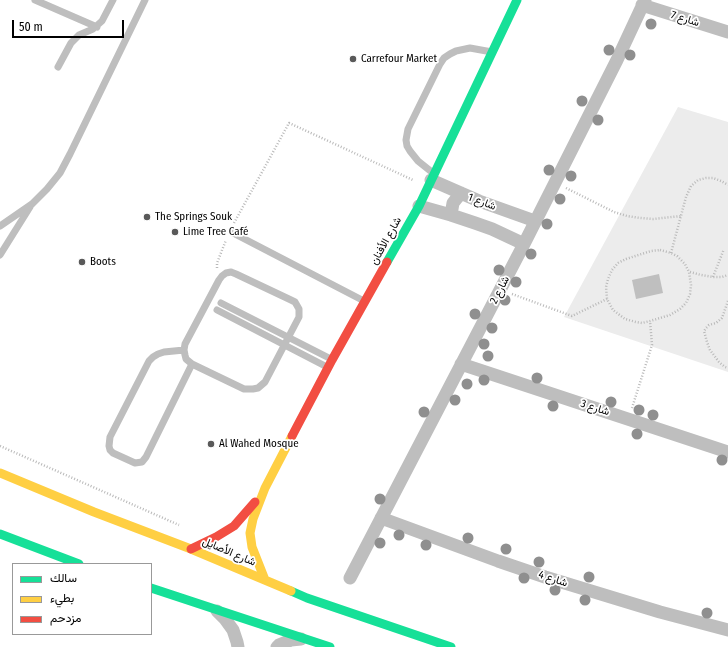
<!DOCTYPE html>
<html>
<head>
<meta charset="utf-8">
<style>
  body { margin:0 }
  #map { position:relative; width:728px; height:647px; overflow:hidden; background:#fff; font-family:"Fira Sans Condensed",Vazirmatn,sans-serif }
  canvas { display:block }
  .legend { position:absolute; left:12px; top:563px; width:140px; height:72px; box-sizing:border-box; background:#fff; border:1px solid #999; margin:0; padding:5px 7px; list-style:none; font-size:12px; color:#000 }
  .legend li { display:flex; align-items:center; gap:8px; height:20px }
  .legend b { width:20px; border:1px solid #999 }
  .scale { position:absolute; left:12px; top:20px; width:112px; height:18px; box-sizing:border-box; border:2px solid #000; border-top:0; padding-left:5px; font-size:12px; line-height:14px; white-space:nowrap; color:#000; -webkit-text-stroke:3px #fff; paint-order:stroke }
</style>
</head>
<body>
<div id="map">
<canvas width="728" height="647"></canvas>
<ul class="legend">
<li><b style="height:5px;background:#16e098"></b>سالك</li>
<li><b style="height:5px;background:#ffcf43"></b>بطيء</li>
<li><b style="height:5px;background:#f24e42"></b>مزدحم</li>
</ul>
<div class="scale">50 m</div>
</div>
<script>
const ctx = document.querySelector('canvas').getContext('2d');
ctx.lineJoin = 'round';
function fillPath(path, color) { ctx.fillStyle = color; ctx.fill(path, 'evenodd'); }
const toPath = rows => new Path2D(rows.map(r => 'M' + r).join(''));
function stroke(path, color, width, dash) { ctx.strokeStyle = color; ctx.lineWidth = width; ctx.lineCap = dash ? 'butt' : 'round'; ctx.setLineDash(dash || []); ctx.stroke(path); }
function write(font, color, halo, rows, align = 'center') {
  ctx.font = font + ' "Fira Sans Condensed",Vazirmatn,sans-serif'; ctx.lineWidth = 3.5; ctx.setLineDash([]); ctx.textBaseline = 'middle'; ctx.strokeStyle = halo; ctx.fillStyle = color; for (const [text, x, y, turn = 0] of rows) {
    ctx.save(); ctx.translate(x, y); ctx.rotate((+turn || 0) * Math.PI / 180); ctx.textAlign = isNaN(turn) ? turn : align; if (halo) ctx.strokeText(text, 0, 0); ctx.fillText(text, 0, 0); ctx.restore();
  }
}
const green = toPath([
  [678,107,728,122,728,372,564,317]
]);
const water = toPath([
  [659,274,663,293,636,299,632,280]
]);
const path = toPath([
  [566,188,614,212,627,216,640,218,653,219,681,216],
  [234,223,289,123,413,180],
  [660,250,671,253,677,256,685,264,689,272,691,285,690,294,686,303,680,309,670,315,650,321,642,323,636,322,625,319,613,310,607,299,606,287,608,279,612,270,618,263,626,259,651,251,660,250],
  [671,253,686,197,691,186,698,180,706,178,713,178,721,181,728,185],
  [217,268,217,263,226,240],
  [690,272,701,275,713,277,722,277,728,275],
  [713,277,724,249],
  [512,294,572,316,607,299],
  [728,301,722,318,716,323,709,325,706,328,704,331,707,342,710,350,719,362,725,367,728,368],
  [632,408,652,345,650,321],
  [0,446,179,525]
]);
const lane = toPath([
  [35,0,97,27],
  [58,67,71,43,79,35,93,29,102,21,113,0],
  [433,173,418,161,410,151,407,146,406,140,408,129,440,64,444,58,450,54,456,51,470,48,492,52],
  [0,226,32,204,47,189,60,173,70,154,145,0],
  [233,233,364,301],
  [0,255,30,207],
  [231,272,236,274,291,300,295,302,299,309,299,317,265,382,258,388,253,389,244,389,192,364,186,359,185,355,184,350,185,344,219,280,222,276,226,273,231,272],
  [221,303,331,359],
  [217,310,327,367],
  [184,350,164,352,158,354,153,357,149,361,110,437,109,446,110,450,113,453,135,463,142,462,146,457,192,364]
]);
const street = toPath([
  [642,5,728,32],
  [431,180,479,201,535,221],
  [419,206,451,215,475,223,492,229,524,244],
  [451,215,453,203,461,193],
  [461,364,728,452],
  [381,518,498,561,545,577,660,612,728,630],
  [350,578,524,244,617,60,645,0],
  [217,611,225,619,233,630,237,642,238,647],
  [277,647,279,645,291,640,301,639]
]);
const fast = toPath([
  [387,262,419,206,517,0],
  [0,534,79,564],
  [151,588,330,647],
  [291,591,307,598,451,647]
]);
const slow = toPath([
  [0,473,94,512,191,549,291,591],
  [265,580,252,547,250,533,253,519,265,488,292,436]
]);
const jam = toPath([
  [292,436,332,360,387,262],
  [191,549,216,537,234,526,255,502]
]);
const trees = [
  [651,24],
  [609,50],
  [630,55],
  [582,101],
  [598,120],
  [549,170],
  [571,176],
  [560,199],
  [547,224],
  [531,254],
  [499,270],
  [516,282],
  [505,300],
  [475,314],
  [492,328],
  [484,344],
  [488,356],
  [537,378],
  [484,380],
  [467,384],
  [455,400],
  [611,402],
  [553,406],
  [639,410],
  [424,412],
  [653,415],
  [637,434],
  [722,460],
  [380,499],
  [399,535],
  [468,538],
  [380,543],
  [426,545],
  [506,549],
  [539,562],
  [589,577],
  [524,578],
  [555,590],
  [585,600],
  [707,613]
];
const markers = [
  [353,59,4,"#595959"],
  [147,217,4,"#595959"],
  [175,232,4,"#595959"],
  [82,262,4,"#595959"],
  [211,444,4,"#595959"]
];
const streetNames = [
  ["شارع 7",685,19,17],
  ["شارع 1",482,202,21],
  ["شارع الأفنان",386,241,-61],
  ["شارع 2",500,290,-63],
  ["شارع 3",595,408,18],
  ["شارع الأصايل",229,552,23],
  ["شارع 4",553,579,18]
];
const poiNames = [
  ["Carrefour Market",361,59],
  ["The Springs Souk",155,217],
  ["Lime Tree Café",183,232],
  ["Boots",90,262],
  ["Al Wahed Mosque",219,444]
];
fillPath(green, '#ececec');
fillPath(water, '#bfbfbf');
stroke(path, '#b9b9b9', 2.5, [1, 2]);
stroke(lane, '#bebebe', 7);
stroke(street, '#bebebe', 13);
stroke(fast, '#16e098', 9);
stroke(slow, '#ffcf43', 9);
stroke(jam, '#f24e42', 9);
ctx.fillStyle = '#8f8f8f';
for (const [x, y] of trees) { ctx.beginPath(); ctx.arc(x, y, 5.5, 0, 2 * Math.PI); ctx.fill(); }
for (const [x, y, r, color] of markers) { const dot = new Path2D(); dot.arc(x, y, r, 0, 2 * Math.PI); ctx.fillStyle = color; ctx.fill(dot); stroke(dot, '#fff', 1.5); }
write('11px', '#000', '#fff', streetNames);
write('11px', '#000', '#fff', poiNames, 'left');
</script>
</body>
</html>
